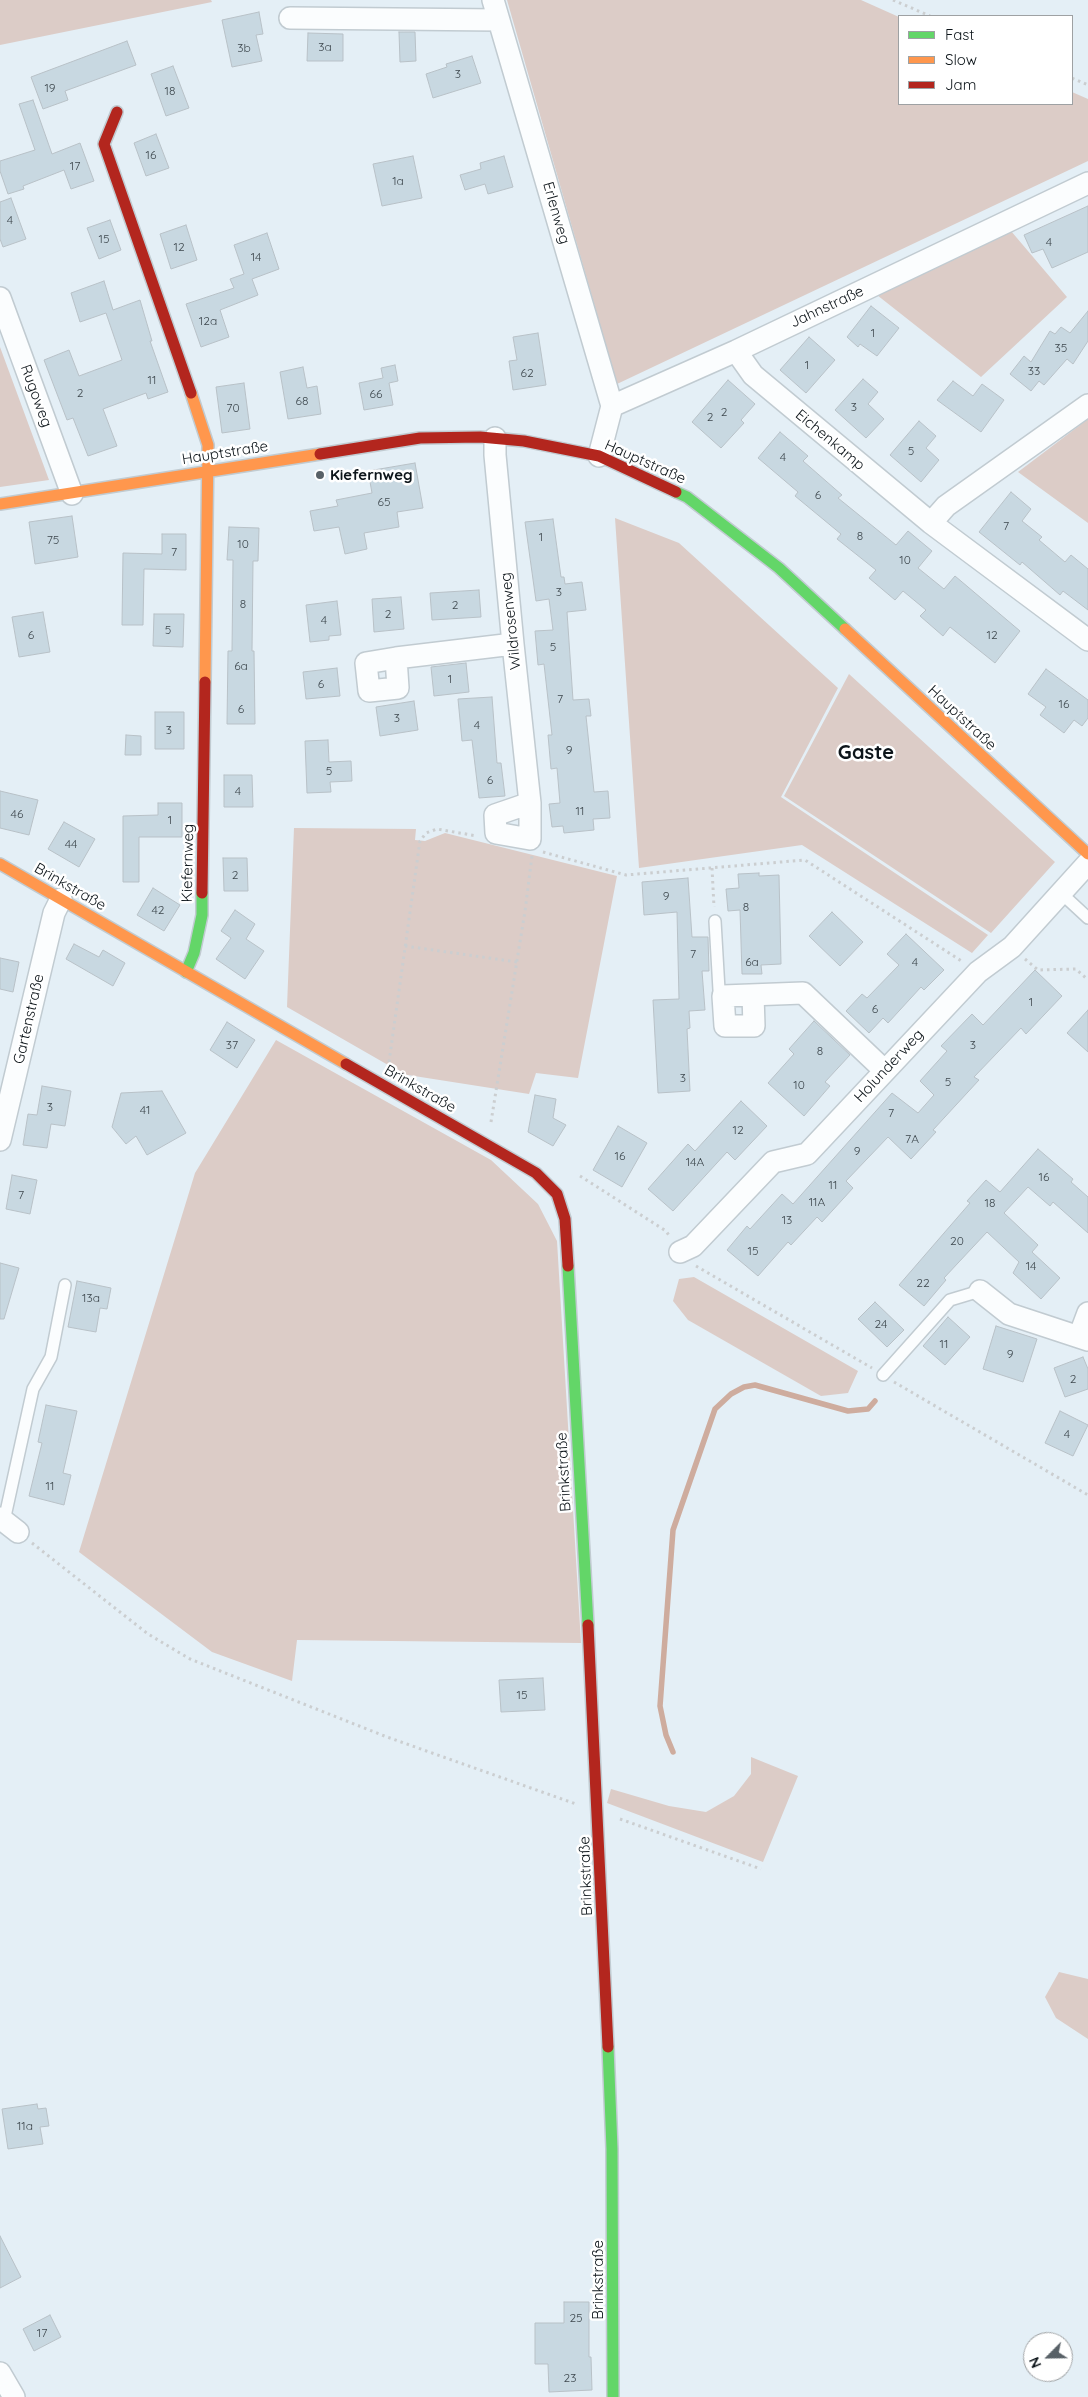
<!DOCTYPE html>
<html>
<head>
<meta charset="utf-8">
<style>
  body { margin:0 }
  #map { position:relative; width:1088px; height:2397px; overflow:hidden; background:#e4eff6; font-family:Quicksand,sans-serif }
  canvas { display:block }
  .legend { position:absolute; left:898px; top:15px; width:175px; height:90px; box-sizing:border-box; background:#fff; border:1px solid #9ea1a3; margin:0; padding:6px 9px; list-style:none; font-size:15px; color:#0d151a }
  .legend li { display:flex; align-items:center; gap:10px; height:25px }
  .legend b { width:25px; border:1px solid #9ea1a3 }
  .north { position:absolute; left:1023px; top:2332px; width:50px; height:50px; box-sizing:border-box; background:#fff; border:1px solid #9ea1a3; border-radius:50%; rotate:247deg; font-size:14px; font-weight:700; line-height:20px; text-align:center; color:#0d151a }
  .north::after { content:''; display:block; margin:auto; width:18px; height:22px; background:#586167; clip-path:polygon(50% 0,100% 100%,50% 72%,0 100%) }
</style>
</head>
<body>
<div id="map">
<canvas width="1088" height="2397"></canvas>
<ul class="legend">
<li><b style="height:6px;background:#63d668"></b>Fast</li>
<li><b style="height:6px;background:#ff974d"></b>Slow</li>
<li><b style="height:6px;background:#b3261e"></b>Jam</li>
</ul>
<div class="north">N</div>
</div>
<script>
const ctx = document.querySelector('canvas').getContext('2d');
ctx.lineJoin = 'round';
function fillPath(path, color) { ctx.fillStyle = color; ctx.fill(path, 'evenodd'); }
const toPath = rows => new Path2D(rows.map(r => 'M' + r).join(''));
function stroke(path, color, width, dash) { ctx.strokeStyle = color; ctx.lineWidth = width; ctx.lineCap = dash ? 'butt' : 'round'; ctx.setLineDash(dash || []); ctx.stroke(path); }
function write(font, color, halo, rows, align = 'center') {
  ctx.font = font + ' Quicksand,sans-serif'; ctx.lineWidth = 5; ctx.setLineDash([]); ctx.textBaseline = 'middle'; ctx.strokeStyle = halo; ctx.fillStyle = color; for (const [text, x, y, turn = 0] of rows) {
    ctx.save(); ctx.translate(x, y); ctx.rotate((+turn || 0) * Math.PI / 180); ctx.textAlign = isNaN(turn) ? turn : align; if (halo) ctx.strokeText(text, 0, 0); ctx.fillText(text, 0, 0); ctx.restore();
  }
}
const green = toPath([
  [0,0,211,0,212,2,0,45],
  [507,0,861,0,899,17,899,104,1072,104,1072,92,1088,99,1088,161,617,384],
  [1011,231,1067,297,981,377,877,295],
  [0,347,49,480,0,487],
  [1088,419,1088,523,1018,472],
  [615,518,679,543,838,688,781,797,988,935,972,953,802,845,639,868],
  [849,674,1055,862,991,933,784,796],
  [294,828,416,829,415,840,425,841,445,833,617,876,578,1078,536,1073,529,1094,395,1073,395,1069,287,1007],
  [276,1040,491,1160,538,1204,557,1241,581,1643,297,1640,292,1681,212,1652,79,1552,195,1173],
  [694,1277,858,1371,848,1393,821,1396,688,1320,673,1301,679,1279],
  [751,1757,798,1776,763,1862,607,1803,611,1789,669,1806,706,1812,734,1796,751,1774],
  [1059,1972,1088,1979,1088,2039,1056,2018,1045,1997]
]);
const stream = toPath([
  [673,1752,666,1735,660,1706,673,1530,715,1409,731,1394,744,1387,755,1385,848,1411,868,1409,875,1401]
]);
const building = toPath([
  [259,12,263,34,256,35,262,61,232,67,222,20,259,12],
  [399,32,415,32,416,61,400,62,399,32],
  [308,33,343,34,343,61,307,61,308,33],
  [127,41,136,65,65,91,68,100,43,109,31,77,127,41],
  [472,56,481,83,433,98,426,74,447,67,446,64,472,56],
  [173,66,189,108,166,116,151,74,173,66],
  [33,100,52,154,80,143,94,181,71,189,64,170,23,186,24,189,8,194,0,171,0,161,35,150,19,104,33,100],
  [156,134,169,168,146,176,134,143,156,134],
  [413,156,422,198,382,206,373,164,413,156],
  [504,156,513,187,488,194,485,184,465,190,460,175,481,169,480,163,504,156],
  [11,198,26,239,3,247,0,239,0,202,11,198],
  [1088,206,1088,252,1052,268,1043,249,1032,253,1024,235,1088,206],
  [110,220,121,250,99,259,87,228,110,220],
  [186,225,197,260,171,269,160,234,186,225],
  [267,233,279,269,252,279,258,295,220,310,229,337,201,347,186,304,234,288,230,279,244,274,234,245,267,233],
  [104,281,113,310,140,300,152,341,150,341,168,392,148,399,146,393,103,409,117,446,88,456,73,418,67,420,44,360,69,350,79,376,122,360,106,313,80,322,71,293,104,281],
  [871,306,899,328,877,356,860,344,858,347,847,337,871,306],
  [1088,311,1088,341,1073,364,1067,359,1044,385,1039,381,1031,391,1010,374,1024,356,1031,362,1050,331,1055,334,1061,327,1070,333,1088,311],
  [538,333,546,385,513,390,509,361,517,360,513,337,538,333],
  [809,337,835,360,806,393,780,370,809,337],
  [395,365,398,381,389,383,393,405,364,410,359,383,383,378,381,368,395,365],
  [303,367,307,388,317,386,321,414,288,419,280,372,303,367],
  [863,379,878,392,868,404,884,419,866,438,835,410,863,379],
  [728,380,755,404,741,420,744,423,721,448,692,422,728,380],
  [953,381,973,396,982,384,1004,400,981,432,937,400,953,381],
  [244,383,250,429,222,433,216,387,244,383],
  [919,421,936,436,926,448,939,460,921,482,890,455,919,421],
  [780,432,808,456,803,461,842,495,838,498,896,545,908,531,932,551,918,568,944,589,955,576,1020,631,995,663,950,627,943,636,920,616,926,610,903,591,895,600,869,578,876,570,837,539,841,534,795,496,798,492,758,458,780,432],
  [415,463,423,508,397,512,399,527,364,533,367,549,345,554,339,527,314,531,310,511,338,506,336,500,372,493,368,471,415,463],
  [1011,492,1031,509,1022,521,1042,537,1039,540,1065,562,1071,555,1088,569,1088,610,1063,591,1060,595,1022,562,1020,565,979,532,1011,492],
  [72,516,78,557,35,564,29,522,72,516],
  [553,519,561,577,564,577,565,584,582,582,586,610,567,612,573,700,589,699,591,716,586,716,594,792,608,791,610,818,593,819,594,830,564,833,563,826,552,827,549,804,560,803,557,768,551,769,548,735,552,735,544,664,538,665,535,631,553,630,549,599,536,601,525,522,553,519],
  [229,527,259,528,258,561,253,561,252,651,254,651,255,724,227,724,228,651,232,651,233,560,227,560,229,527],
  [162,534,186,534,186,570,144,569,143,625,122,625,123,553,162,554,162,534],
  [479,590,481,617,432,620,430,593,479,590],
  [401,597,404,629,374,632,372,599,401,597],
  [337,601,341,635,329,636,329,640,310,642,306,605,337,601],
  [43,612,50,652,19,657,12,617,43,612],
  [154,614,184,614,183,647,153,646,154,614],
  [466,663,469,692,434,696,431,667,466,663],
  [337,668,340,696,306,699,303,672,337,668],
  [1046,669,1088,700,1088,718,1082,726,1074,720,1064,733,1040,715,1046,707,1028,694,1046,669],
  [492,697,497,763,501,763,505,796,479,798,472,740,462,741,458,699,492,697],
  [414,701,418,730,380,736,376,707,414,701],
  [155,712,184,712,184,749,155,749,155,712],
  [126,735,141,736,141,755,125,755,126,735],
  [328,740,329,762,351,761,352,781,330,782,331,792,307,793,305,741,328,740],
  [224,775,252,775,253,807,224,807,224,775],
  [0,791,38,800,29,835,0,828,0,791],
  [158,803,182,803,182,837,139,837,139,882,123,882,123,816,158,815,158,803],
  [64,822,95,839,79,867,48,849,64,822],
  [223,858,247,858,248,891,224,891,223,858],
  [759,873,759,876,779,875,781,964,761,965,762,974,742,974,740,910,728,911,726,889,739,888,738,874,759,873],
  [688,878,692,937,708,937,709,971,702,971,705,1010,689,1011,690,1028,687,1029,690,1091,658,1093,653,1000,679,999,677,912,644,915,642,882,688,878],
  [153,888,180,905,164,931,137,915,153,888],
  [235,910,255,924,246,939,264,951,245,979,216,959,231,938,221,931,235,910],
  [832,912,863,942,840,966,809,936,832,912],
  [906,934,944,970,924,990,921,987,888,1023,883,1018,869,1033,846,1011,862,994,867,998,899,965,887,954,906,934],
  [74,944,99,957,103,950,125,963,113,986,66,959,74,944],
  [0,958,19,962,13,992,0,989,0,958],
  [1035,970,1062,996,1026,1034,1021,1028,974,1077,979,1080,933,1130,936,1132,911,1159,888,1137,846,1181,853,1188,822,1222,817,1217,791,1245,788,1242,758,1276,727,1250,747,1226,750,1229,782,1194,793,1204,892,1093,918,1113,934,1095,920,1081,947,1051,941,1046,972,1014,983,1025,1035,970],
  [1088,1010,1088,1052,1067,1033,1088,1010],
  [814,1021,850,1055,825,1082,830,1086,804,1116,768,1083,794,1054,789,1049,814,1021],
  [227,1022,255,1040,237,1068,210,1050,227,1022],
  [42,1086,71,1091,65,1126,51,1124,47,1148,23,1145,28,1114,37,1115,42,1086],
  [162,1091,186,1133,147,1155,136,1136,126,1144,112,1127,121,1093,162,1091],
  [535,1095,556,1099,553,1118,566,1125,553,1146,528,1132,535,1095],
  [741,1101,767,1126,735,1160,727,1152,673,1211,648,1189,688,1144,695,1151,741,1101],
  [618,1126,647,1143,622,1187,593,1170,618,1126],
  [1038,1149,1073,1179,1071,1182,1088,1197,1088,1233,1053,1202,1050,1206,1028,1187,1004,1213,1038,1245,1032,1252,1060,1278,1041,1299,1013,1273,1019,1262,987,1232,944,1278,946,1280,924,1306,899,1285,970,1203,967,1201,986,1180,1000,1192,1038,1149],
  [12,1175,37,1180,30,1214,6,1209,12,1175],
  [0,1263,19,1268,4,1319,0,1319,0,1263],
  [77,1281,111,1288,107,1309,100,1308,96,1332,68,1327,77,1281],
  [875,1302,904,1330,887,1347,858,1319,875,1302],
  [948,1317,970,1337,945,1365,923,1346,948,1317],
  [996,1326,1037,1339,1023,1382,983,1369,996,1326],
  [1083,1357,1088,1369,1088,1389,1065,1397,1054,1368,1083,1357],
  [46,1405,77,1411,63,1473,71,1475,64,1505,29,1496,42,1443,38,1442,46,1405],
  [1060,1411,1088,1425,1073,1456,1045,1443,1060,1411],
  [543,1678,545,1710,501,1712,499,1680,543,1678],
  [37,2104,38,2109,46,2108,49,2126,40,2127,43,2144,8,2149,2,2109,37,2104],
  [0,2236,21,2277,0,2288,0,2236],
  [564,2302,589,2302,589,2357,591,2357,592,2390,549,2392,548,2364,535,2364,535,2323,564,2323,564,2302],
  [50,2315,61,2337,34,2351,23,2329,50,2315]
]);
const path = toPath([
  [893,0,930,16],
  [1072,78,1088,85],
  [543,852,626,875,805,860,963,962],
  [712,868,714,907],
  [405,946,517,962],
  [1025,959,1038,970,1076,969,1088,980],
  [389,1062,420,841,426,833,437,829,477,836],
  [491,1122,525,911,532,856],
  [580,1176,666,1231,670,1237],
  [696,1266,872,1368],
  [894,1382,1088,1495],
  [32,1543,148,1634,190,1659,387,1737,576,1804],
  [620,1819,761,1869]
]);
const lane = toPath([
  [1061,893,1088,918],
  [715,921,719,990,723,996],
  [883,1375,950,1300,980,1291],
  [4,1521,33,1389,51,1357,65,1285]
]);
const street = toPath([
  [493,0,612,406],
  [290,18,499,20],
  [0,298,72,494],
  [736,351,753,375,931,523,1088,640],
  [495,438,495,455,513,644,530,803,530,839,496,833,495,815,530,803],
  [599,456,612,406,736,351,1088,183],
  [931,523,946,506,1088,405],
  [396,658,398,688,369,691,366,663,396,658,513,644],
  [753,995,754,1026,725,1026,723,996,803,993,884,1070],
  [0,1140,54,913,61,899],
  [680,1252,693,1246,773,1162,807,1154,978,972,1012,947,1088,863],
  [980,1291,1009,1314,1088,1340],
  [1079,1337,1088,1313],
  [0,1518,18,1532],
  [0,2373,14,2397]
]);
const fast = toPath([
  [676,492,687,497,779,568,845,629],
  [186,972,194,953,202,915,202,893],
  [568,1266,588,1625],
  [608,2047,612,2149,613,2397]
]);
const slow = toPath([
  [191,393,208,445,205,682],
  [0,504,320,454],
  [845,629,1088,854],
  [0,864,346,1064]
]);
const jam = toPath([
  [117,112,104,144,191,393],
  [320,454,420,438,480,437,524,441,599,456,676,492],
  [202,893,205,682],
  [346,1064,536,1173,557,1194,565,1219,568,1266],
  [588,1625,608,2047]
]);
const markers = [
  [320,475,5,"#586167"]
];
const numberNames = [
  ["3a",325,47],
  ["3b",244,48],
  ["3",458,74],
  ["19",50,88],
  ["18",170,91],
  ["16",151,155],
  ["17",75,166],
  ["1a",398,181],
  ["4",10,220],
  ["15",104,239],
  ["4",1049,242],
  ["12",179,247],
  ["14",256,257],
  ["12a",208,321],
  ["1",873,333],
  ["35",1061,348],
  ["1",807,365],
  ["33",1034,371],
  ["62",527,373],
  ["11",152,380],
  ["2",80,393],
  ["66",376,394],
  ["68",302,401],
  ["3",854,407],
  ["70",233,408],
  ["2",724,412],
  ["2",710,417],
  ["5",911,451],
  ["4",783,457],
  ["6",818,495],
  ["65",384,502],
  ["7",1006,526],
  ["8",860,536],
  ["1",541,537],
  ["75",53,540],
  ["10",243,544],
  ["7",174,552],
  ["10",905,560],
  ["3",559,592],
  ["8",243,604],
  ["2",455,605],
  ["2",388,614],
  ["4",324,620],
  ["5",168,630],
  ["6",31,635],
  ["12",992,635],
  ["5",553,647],
  ["6a",241,666],
  ["1",450,679],
  ["6",321,684],
  ["7",560,699],
  ["16",1064,704],
  ["6",241,709],
  ["3",397,718],
  ["4",477,725],
  ["3",169,730],
  ["9",569,750],
  ["5",329,771],
  ["6",490,780],
  ["4",238,791],
  ["11",580,811],
  ["46",17,814],
  ["1",170,820],
  ["44",71,844],
  ["2",235,875],
  ["9",666,896],
  ["8",746,907],
  ["42",158,910],
  ["7",693,954],
  ["6a",752,962],
  ["4",915,962],
  ["1",1031,1002],
  ["6",875,1009],
  ["37",232,1045],
  ["3",973,1045],
  ["8",820,1051],
  ["3",683,1078],
  ["5",948,1082],
  ["10",799,1085],
  ["3",50,1107],
  ["41",145,1110],
  ["7",891,1113],
  ["12",738,1130],
  ["7A",912,1139],
  ["9",857,1151],
  ["16",620,1156],
  ["14A",695,1162],
  ["16",1044,1177],
  ["11",833,1185],
  ["7",21,1195],
  ["11A",817,1202],
  ["18",990,1203],
  ["13",787,1220],
  ["20",957,1241],
  ["15",753,1251],
  ["14",1031,1266],
  ["22",923,1283],
  ["13a",91,1298],
  ["24",881,1324],
  ["11",944,1344],
  ["9",1010,1354],
  ["2",1073,1379],
  ["4",1067,1434],
  ["11",50,1486],
  ["15",522,1695],
  ["11a",25,2126],
  ["25",576,2318],
  ["17",42,2333],
  ["23",570,2378]
];
const streetNames = [
  ["Erlenweg",556,213,74],
  ["Jahnstraße",827,307,-25],
  ["Rugoweg",36,396,70],
  ["Eichenkamp",830,440,40],
  ["Hauptstraße",225,453,-9],
  ["Hauptstraße",645,462,24],
  ["Wildrosenweg",511,621,-96],
  ["Hauptstraße",962,718,43],
  ["Kiefernweg",188,863,-89],
  ["Brinkstraße",70,887,30],
  ["Gartenstraße",29,1019,-77],
  ["Holunderweg",889,1066,-47],
  ["Brinkstraße",420,1089,30],
  ["Brinkstraße",564,1472,-93],
  ["Brinkstraße",586,1876,-92],
  ["Brinkstraße",598,2280,-90]
];
const poiNames = [
  ["Kiefernweg",330,475]
];
const districtNames = [
  ["Gaste",866,753]
];
fillPath(green, '#dcccc7');
stroke(stream, '#ceac9e', 5.5);
fillPath(building, '#c8d8e1');
stroke(building, '#b8c1c7', 1);
stroke(lane, '#c1cbd1', 14);
stroke(street, '#c1cbd1', 24);
stroke(fast, '#c1cbd1', 14);
stroke(slow, '#c1cbd1', 14);
stroke(jam, '#c1cbd1', 14);
stroke(path, '#cbced0', 3, [2.5, 4]);
stroke(lane, '#fbfdfe', 11);
stroke(street, '#fbfdfe', 21);
stroke(fast, '#63d668', 11);
stroke(slow, '#ff974d', 11);
stroke(jam, '#b3261e', 11);
for (const [x, y, r, color] of markers) { const dot = new Path2D(); dot.arc(x, y, r, 0, 2 * Math.PI); ctx.fillStyle = color; ctx.fill(dot); stroke(dot, '#fff', 2); }
write('12px', '#3e484e', null, numberNames);
write('15px', '#0d151a', '#fff', streetNames);
write('bold 15px', '#0d151a', '#fff', poiNames, 'left');
write('bold 20px', '#0d151a', '#fff', districtNames);
</script>
</body>
</html>
